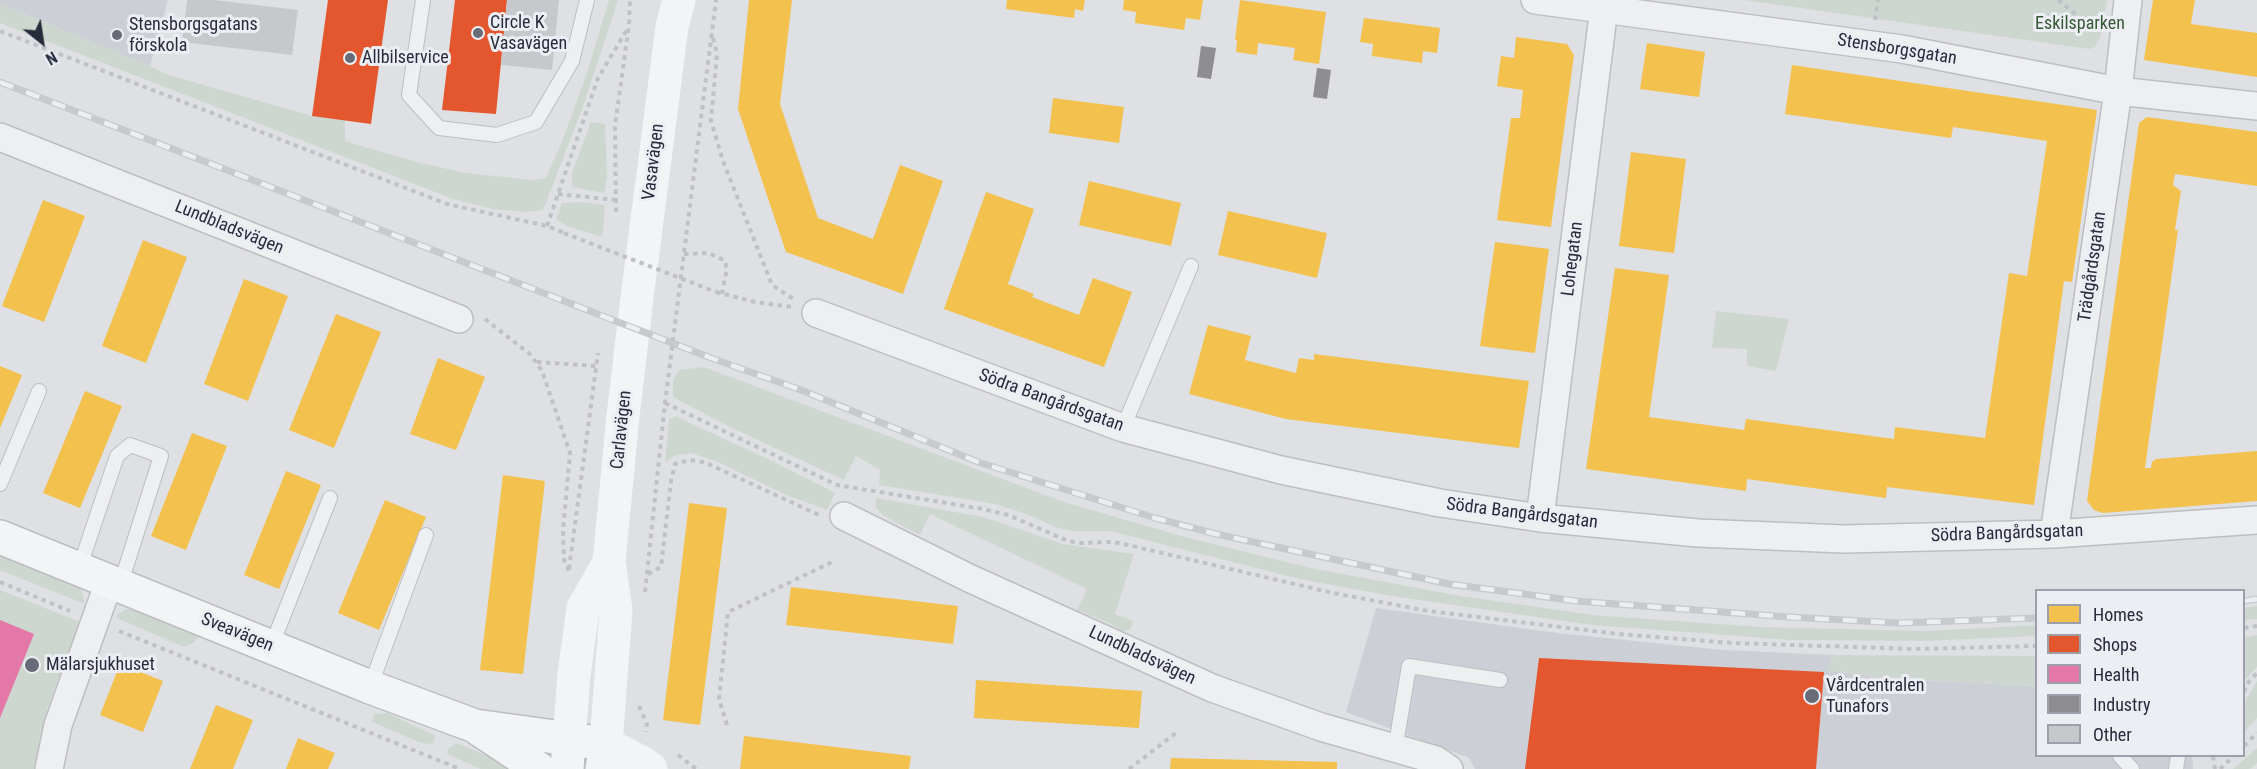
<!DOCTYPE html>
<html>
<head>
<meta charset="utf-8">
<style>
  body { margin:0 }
  #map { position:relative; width:2257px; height:769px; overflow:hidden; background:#dfe0e4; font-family:"Roboto Condensed",sans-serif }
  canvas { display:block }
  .legend { position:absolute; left:2035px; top:589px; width:210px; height:168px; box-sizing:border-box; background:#eceef4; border:2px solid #9da0aa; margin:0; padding:8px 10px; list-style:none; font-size:18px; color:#272c3c }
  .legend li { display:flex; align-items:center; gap:12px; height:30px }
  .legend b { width:30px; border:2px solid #9da0aa }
  .north { position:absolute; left:12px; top:12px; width:60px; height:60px; -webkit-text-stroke:4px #eceef4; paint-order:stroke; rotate:150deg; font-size:16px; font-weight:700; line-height:24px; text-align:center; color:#272c3c }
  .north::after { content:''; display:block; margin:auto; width:21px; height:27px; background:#272c3c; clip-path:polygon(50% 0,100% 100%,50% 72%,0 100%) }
</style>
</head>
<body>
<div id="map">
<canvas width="2257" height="769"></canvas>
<ul class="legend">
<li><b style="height:16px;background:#f2c14e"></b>Homes</li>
<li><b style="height:16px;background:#e4572e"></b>Shops</li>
<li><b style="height:16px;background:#e377a8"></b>Health</li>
<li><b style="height:16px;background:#8d8d92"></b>Industry</li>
<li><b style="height:16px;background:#c7c8cc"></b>Other</li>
</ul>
<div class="north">N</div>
</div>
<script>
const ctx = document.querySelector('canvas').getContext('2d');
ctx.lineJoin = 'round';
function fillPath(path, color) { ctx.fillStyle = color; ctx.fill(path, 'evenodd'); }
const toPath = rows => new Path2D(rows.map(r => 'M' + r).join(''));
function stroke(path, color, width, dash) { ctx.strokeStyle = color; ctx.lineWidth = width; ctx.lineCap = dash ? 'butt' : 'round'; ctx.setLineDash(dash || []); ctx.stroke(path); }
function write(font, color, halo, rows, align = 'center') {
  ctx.font = font + ' "Roboto Condensed",sans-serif'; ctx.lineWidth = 6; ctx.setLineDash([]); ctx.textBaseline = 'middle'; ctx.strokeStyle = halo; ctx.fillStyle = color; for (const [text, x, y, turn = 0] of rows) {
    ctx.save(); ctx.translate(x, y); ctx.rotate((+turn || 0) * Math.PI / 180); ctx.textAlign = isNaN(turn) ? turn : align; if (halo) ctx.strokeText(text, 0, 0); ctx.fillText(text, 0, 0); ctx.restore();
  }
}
const built = toPath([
  [0,0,168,0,150,66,0,4],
  [1376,608,1557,633,1723,650,1833,655,1827,670,1885,678,2036,686,2036,756,2192,756,2193,769,1475,769,1469,758,1346,712]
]);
const green = toPath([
  [609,0,618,0,583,107,543,210,527,212,493,209,453,199,0,23,0,4,150,66,165,74,312,116,345,120,345,141,416,162,466,173,533,180,546,178,563,139,586,76],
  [1745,0,2107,0,2101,35,2095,47,2089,49],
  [591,122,605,124,607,177,604,193,572,187,572,173],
  [580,202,604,205,605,214,602,237,567,226,556,219,562,203],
  [1716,311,1789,319,1776,371,1747,366,1747,349,1712,348],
  [704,367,1064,502,1181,536,1315,569,1461,596,1592,615,1761,627,1927,631,2036,625,2036,636,1925,641,1791,640,1592,625,1392,596,1300,579,1110,531,1073,531,1057,528,1029,515,995,504,879,485,880,470,856,456,844,480,730,427,673,397,673,381,679,370],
  [675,416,772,461,835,493,827,510,786,495,718,462,691,453,676,455,665,462,669,420],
  [876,498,983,517,1063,544,1134,554,1115,614,1133,621,1130,630,1122,631,1107,622,1077,610,1087,589,930,514,920,535,884,516,876,508],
  [0,555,60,578,81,589,85,604,0,570],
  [0,590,80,622,47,709,43,769,0,769],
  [2257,606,2257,619,2244,620,2244,608],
  [125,609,137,609,199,636,193,643,184,647,115,617],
  [2257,635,2257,667,2244,681,2244,637],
  [1833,655,2036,656,2036,686,1885,678,1826,670],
  [2257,681,2257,718,2244,732,2244,703],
  [387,713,436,736,432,744,421,743,372,722,374,714],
  [456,743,489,756,518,769,481,769,449,755,447,750],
  [2257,748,2257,763,2250,769,2233,769]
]);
const homes = toPath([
  [749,0,792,0,780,104,818,218,873,239,900,165,943,181,903,294,786,252,738,109],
  [1007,0,1085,0,1083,11,1075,9,1074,18,1006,9],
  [1124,0,1203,0,1200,20,1186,18,1184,30,1135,23,1136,12,1123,10],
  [1240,0,1326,12,1319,64,1293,60,1295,48,1258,43,1257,55,1236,52,1237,40,1235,40],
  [2153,0,2195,0,2191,24,2257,33,2257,77,2144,60],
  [1364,18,1440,28,1437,53,1423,51,1422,63,1372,56,1373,44,1360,42],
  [1516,37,1567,44,1574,55,1551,227,1497,220,1511,118,1520,118,1523,90,1497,86,1501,56,1514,58],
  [1647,43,1705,52,1699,97,1640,89],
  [1792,65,2097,110,2072,282,2064,281,2034,505,1887,487,1886,498,1747,479,1746,491,1586,469,1615,268,1669,275,1649,417,1744,430,1746,419,1894,439,1895,427,1985,438,2009,273,2027,276,2047,141,1953,127,1951,138,1785,114],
  [1053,98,1124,107,1119,143,1049,133],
  [2147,117,2257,132,2257,186,2175,174,2173,185,2181,191,2175,230,2178,230,2145,468,2151,468,2152,462,2156,459,2257,451,2257,501,2103,513,2094,510,2087,501,2139,123],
  [1631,152,1686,159,1674,253,1619,246],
  [1089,181,1181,203,1171,246,1079,225],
  [986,192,1034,209,1008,284,1034,294,1032,297,1079,315,1093,278,1132,292,1104,367,944,309],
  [43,200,85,216,44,322,2,306],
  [1228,211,1327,233,1317,278,1218,255],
  [143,240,187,257,146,363,102,346],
  [1495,242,1549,249,1535,353,1480,346],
  [244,279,288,296,248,401,204,384],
  [336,314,381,332,334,448,289,430],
  [1208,325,1251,336,1245,360,1296,373,1299,358,1314,360,1314,354,1529,381,1519,448,1286,419,1189,394],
  [438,358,485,377,456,450,410,434],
  [0,366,22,375,0,428],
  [85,391,122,406,80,508,43,493],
  [192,433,227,446,186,550,151,536],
  [286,471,321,485,279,589,244,575],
  [503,475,545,481,523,674,480,670],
  [385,500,426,517,379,630,338,613],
  [689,503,727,508,700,725,663,720],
  [791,587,958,606,953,644,786,625],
  [120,664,163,681,143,732,100,715],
  [976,680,1142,691,1139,728,974,718],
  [216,705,253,720,233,769,190,769],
  [744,736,911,756,909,769,740,769],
  [298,738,335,753,328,769,286,769],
  [1171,758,1337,762,1337,769,1170,769]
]);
const shops = toPath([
  [328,0,388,0,371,124,312,116],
  [455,0,507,0,496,114,442,110],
  [1539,658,1824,672,1816,769,1525,769]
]);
const health = toPath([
  [0,620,34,634,0,718]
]);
const industry = toPath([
  [1201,46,1216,48,1211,79,1197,77],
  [1317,68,1331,70,1327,99,1313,97]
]);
const building = toPath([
  [187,0,214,0,298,10,292,55,182,42],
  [507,0,559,0,552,70,501,65]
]);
const path = toPath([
  [2058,0,2097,31],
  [1875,20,1878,0],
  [0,31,447,204,547,226,564,233],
  [713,38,717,54,711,121,723,161,772,285,795,300],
  [558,194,616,200],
  [616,212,615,126,629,25,630,0],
  [547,226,598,78,628,28],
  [684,254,708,253,724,260,727,268,722,294],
  [716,292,755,302,792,307],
  [485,319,531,355,542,371,570,453,563,531,564,560,569,571],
  [537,362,596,366],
  [665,403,837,485,983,509,1008,515,1068,541,1081,543,1113,542,1128,545,1333,593,1429,611,1618,634,1732,643,1915,649,2036,646],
  [569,569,598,353],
  [648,574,661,567,671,481,675,464,689,460,704,462,819,515],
  [0,582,70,611],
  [645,592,665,403,716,0],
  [2244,628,2257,626],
  [119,631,460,769],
  [2244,692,2247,684,2257,673],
  [639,706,647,724,646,732],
  [727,725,719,699,728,612,832,562],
  [2244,746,2257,733],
  [678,755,696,769],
  [2213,756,2215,769],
  [1129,769,1176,733],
  [2220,769,2234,756]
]);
const lane = toPath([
  [423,0,409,95,439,128,497,135,536,122,572,61,587,0],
  [1123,428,1191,266],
  [0,484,39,391],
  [79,569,117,456,130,445,161,456,120,586],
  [271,647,330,498],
  [370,687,426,535],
  [1395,750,1409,666,1500,680],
  [2120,756,2132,769],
  [2176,769,2178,756]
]);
const street = toPath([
  [1535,0,1902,49,2118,91,2257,106],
  [0,137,459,319],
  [816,313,1123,428,1281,470,1440,503,1540,518,1698,533,1844,539,2054,534,2257,520],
  [844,516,971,579,1212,688,1321,727,1436,760,1449,769],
  [1540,518,1605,0],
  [2054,534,2118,91,2128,0],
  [49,769,58,725,109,582]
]);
const secondary = toPath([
  [569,739,574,675,583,608,609,562],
  [651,769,643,763,606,744,616,610,609,562,623,416,637,298,672,27,679,0]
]);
const primary = toPath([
  [0,537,370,687,475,726,606,744,602,769],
  [479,729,539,769],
  [567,769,569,739]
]);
const rail = toPath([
  [0,82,711,358,801,390,978,462,1155,518,1216,534,1449,584,1576,601,1789,617,1899,623,2036,618],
  [2244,601,2257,599]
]);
const pathBridge = toPath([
  [564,233,716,292]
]);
const markers = [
  [478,33,6,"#676b77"],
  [117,35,6,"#676b77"],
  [350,58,6,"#676b77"],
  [32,665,8,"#676b77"],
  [1812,696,8,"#676b77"]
];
const poiNames = [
  ["Circle K",490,23],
  ["Vasavägen",490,44],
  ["Stensborgsgatans",129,25],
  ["förskola",129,46],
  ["Allbilservice",362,58],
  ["Mälarsjukhuset",46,665],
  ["Vårdcentralen",1826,686],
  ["Tunafors",1826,707]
];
const parkNames = [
  ["Eskilsparken",2080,24]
];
const streetNames = [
  ["Stensborgsgatan",1897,50,9],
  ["Vasavägen",654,162,-83],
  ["Lundbladsvägen",229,228,22],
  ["Lohegatan",1573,259,-83],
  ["Trädgårdsgatan",2093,267,-82],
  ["Södra Bangårdsgatan",1051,401,20],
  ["Carlavägen",622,430,-84],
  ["Södra Bangårdsgatan",1522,514,7],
  ["Södra Bangårdsgatan",2007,534,-2],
  ["Sveavägen",237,633,22],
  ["Lundbladsvägen",1142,656,25]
];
fillPath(built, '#cdcfd7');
fillPath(green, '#ced7cf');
fillPath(homes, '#f2c14e');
fillPath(shops, '#e4572e');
fillPath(health, '#e377a8');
fillPath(industry, '#8d8d92');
fillPath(building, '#c7c8cc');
stroke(lane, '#bdbec2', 16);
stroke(street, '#bdbec2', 30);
stroke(primary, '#bcbdc2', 36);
stroke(path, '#c0c1c6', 4, [4.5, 4.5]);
stroke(lane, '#eeeff1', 14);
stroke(street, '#eeeff1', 27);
stroke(secondary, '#f3f4f5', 33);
stroke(primary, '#f3f4f5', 33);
stroke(rail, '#c7c9cc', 7);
stroke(rail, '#eceef4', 4.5, [14]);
stroke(pathBridge, '#c0c1c6', 4, [4.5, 4.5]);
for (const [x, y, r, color] of markers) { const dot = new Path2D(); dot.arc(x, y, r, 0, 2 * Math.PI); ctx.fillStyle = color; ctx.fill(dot); stroke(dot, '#eceef4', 2); }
write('18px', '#272c3c', '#eceef4', poiNames, 'left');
write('18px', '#365835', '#eceef4', parkNames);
write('18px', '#272c3c', '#eceef4', streetNames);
</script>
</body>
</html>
